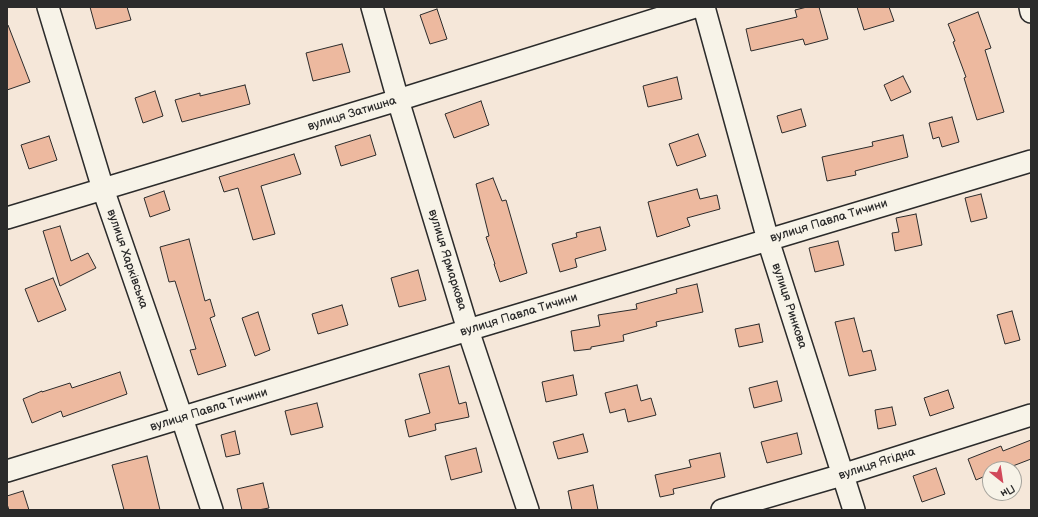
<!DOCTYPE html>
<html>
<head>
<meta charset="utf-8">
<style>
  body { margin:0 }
  #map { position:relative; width:1038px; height:517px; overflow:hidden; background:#f5e7d9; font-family:"Balsamiq Sans",sans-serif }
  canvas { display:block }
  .frame { position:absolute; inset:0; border:8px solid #2b2b2b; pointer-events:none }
  .north { position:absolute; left:982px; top:461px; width:40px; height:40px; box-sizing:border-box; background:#f7f3e8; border:1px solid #a5a39c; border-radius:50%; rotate:150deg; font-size:11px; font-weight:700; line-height:16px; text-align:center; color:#2b2b2b }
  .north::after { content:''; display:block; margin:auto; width:14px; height:18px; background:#d1495b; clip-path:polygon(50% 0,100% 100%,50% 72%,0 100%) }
</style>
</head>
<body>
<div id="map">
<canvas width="1038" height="517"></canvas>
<div class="frame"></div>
<div class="north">Пн</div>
</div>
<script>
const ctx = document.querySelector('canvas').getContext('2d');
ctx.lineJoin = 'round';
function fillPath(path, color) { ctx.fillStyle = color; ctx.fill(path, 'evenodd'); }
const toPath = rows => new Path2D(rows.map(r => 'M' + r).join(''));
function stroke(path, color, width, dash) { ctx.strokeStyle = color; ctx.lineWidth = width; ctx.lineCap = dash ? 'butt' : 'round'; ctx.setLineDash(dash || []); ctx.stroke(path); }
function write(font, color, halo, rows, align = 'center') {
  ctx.font = font + ' "Balsamiq Sans",sans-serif'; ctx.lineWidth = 3.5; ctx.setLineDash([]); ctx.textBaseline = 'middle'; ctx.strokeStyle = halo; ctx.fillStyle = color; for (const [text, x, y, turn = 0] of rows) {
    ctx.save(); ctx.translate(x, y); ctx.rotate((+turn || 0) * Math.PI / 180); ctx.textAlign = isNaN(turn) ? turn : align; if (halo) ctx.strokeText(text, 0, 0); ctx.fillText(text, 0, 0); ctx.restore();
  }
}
const building = toPath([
  [90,7,127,7,131,20,96,29,90,7],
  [807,7,819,7,828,39,805,45,803,39,751,51,746,29,797,17,795,10,807,7],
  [857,7,889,7,894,21,864,30,857,7],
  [437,9,447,39,430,44,420,15,437,9],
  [978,12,991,48,985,50,1004,112,977,120,964,78,966,77,953,42,955,41,948,24,978,12],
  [7,25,8,25,30,82,7,90,7,25],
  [342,44,350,72,313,81,306,53,342,44],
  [903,76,911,92,891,101,884,85,903,76],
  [677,77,682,99,648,107,643,86,677,77],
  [245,85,250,104,182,122,175,100,200,93,200,96,245,85],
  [155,91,163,116,143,123,135,98,155,91],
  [481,101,489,125,454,138,445,114,481,101],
  [801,109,806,126,782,133,777,116,801,109],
  [952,117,959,142,942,147,939,137,933,139,929,123,952,117],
  [698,134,706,156,677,166,669,144,698,134],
  [370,135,376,155,341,166,335,146,370,135],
  [903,135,908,157,855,171,856,175,827,181,822,157,873,146,872,142,903,135],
  [49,136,57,160,29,169,21,145,49,136],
  [294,154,301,174,261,186,275,234,253,240,238,188,224,192,219,177,294,154],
  [493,178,502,201,506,200,527,273,500,282,494,264,495,264,486,237,489,236,476,184,493,178],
  [697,189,700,199,717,195,720,209,687,218,690,226,657,237,648,202,697,189],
  [164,191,170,210,150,217,144,198,164,191],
  [981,194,987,218,971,222,965,198,981,194],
  [916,214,922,245,895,251,892,233,899,232,896,218,916,214],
  [60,226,71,261,88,253,96,268,60,286,43,231,60,226],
  [600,227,606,250,575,259,577,267,560,272,552,244,577,237,576,233,600,227],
  [189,239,205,301,210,299,215,316,210,318,226,366,198,375,190,350,196,349,175,281,169,282,160,247,189,239],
  [838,241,844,265,815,272,809,248,838,241],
  [418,270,426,300,399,307,391,278,418,270],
  [53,278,66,310,38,322,25,289,53,278],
  [697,284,703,312,656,322,657,326,623,335,624,341,591,347,591,349,574,351,571,331,600,326,598,315,637,309,636,304,677,293,676,289,697,284],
  [342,305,348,325,318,334,312,314,342,305],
  [1012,311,1020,340,1005,344,997,315,1012,311],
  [258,312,270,350,255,356,242,318,258,312],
  [854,318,863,352,871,350,876,370,849,376,835,322,854,318],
  [759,324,763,342,739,347,735,329,759,324],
  [449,366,459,404,466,402,469,417,435,424,436,430,409,437,405,420,430,413,419,374,449,366],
  [120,372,127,394,63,417,61,411,32,423,23,399,42,391,42,392,70,383,72,388,120,372],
  [573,375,577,395,546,402,542,382,573,375],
  [777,381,782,401,754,408,749,388,777,381],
  [637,385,641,401,651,398,656,415,628,422,625,409,610,413,605,393,637,385],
  [948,390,954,408,930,416,924,398,948,390],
  [317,403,323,427,291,435,285,411,317,403],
  [892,407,896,425,878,429,875,410,892,407],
  [235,431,240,454,226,457,221,435,235,431],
  [797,433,802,454,767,463,761,442,797,433],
  [583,434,588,452,558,459,553,442,583,434],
  [1031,440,1031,459,1005,469,990,469,990,474,976,480,968,459,1001,446,1003,451,1031,440],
  [476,448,482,472,451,480,445,456,476,448],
  [720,453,725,477,673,489,674,494,660,497,655,475,691,467,689,460,720,453],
  [147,456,160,510,124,510,112,465,147,456],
  [936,468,945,494,922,502,913,476,936,468],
  [263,483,269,508,258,510,242,510,237,489,263,483],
  [593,485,598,510,572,510,568,491,593,485],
  [23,491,29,510,9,510,7,504,7,496,23,491]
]);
const minor = toPath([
  [48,7,103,189,182,418,212,510],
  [372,7,398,100,468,330,528,510],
  [704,7,768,240,854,510],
  [1030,7,1031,12],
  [7,218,398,100,695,7],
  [7,471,468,330,1031,161],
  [722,510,842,475,1031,415]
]);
const streetNames = [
  ["вулиця Затишна",352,114,-17],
  ["вулиця Павла Тичини",829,221,-17],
  ["вулиця Харківська",127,259,71],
  ["вулиця Ярмаркова",447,260,73],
  ["вулиця Ринкова",789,306,72],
  ["вулиця Павла Тичини",519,315,-17],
  ["вулиця Павла Тичини",209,410,-17],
  ["вулиця Ягідна",877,464,-18]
];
fillPath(building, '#edb99f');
stroke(building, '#2b2b2b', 1);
stroke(minor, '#2b2b2b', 24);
stroke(minor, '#f7f3e8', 21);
write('12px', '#2b2b2b', '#f7f3e8', streetNames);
</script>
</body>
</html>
